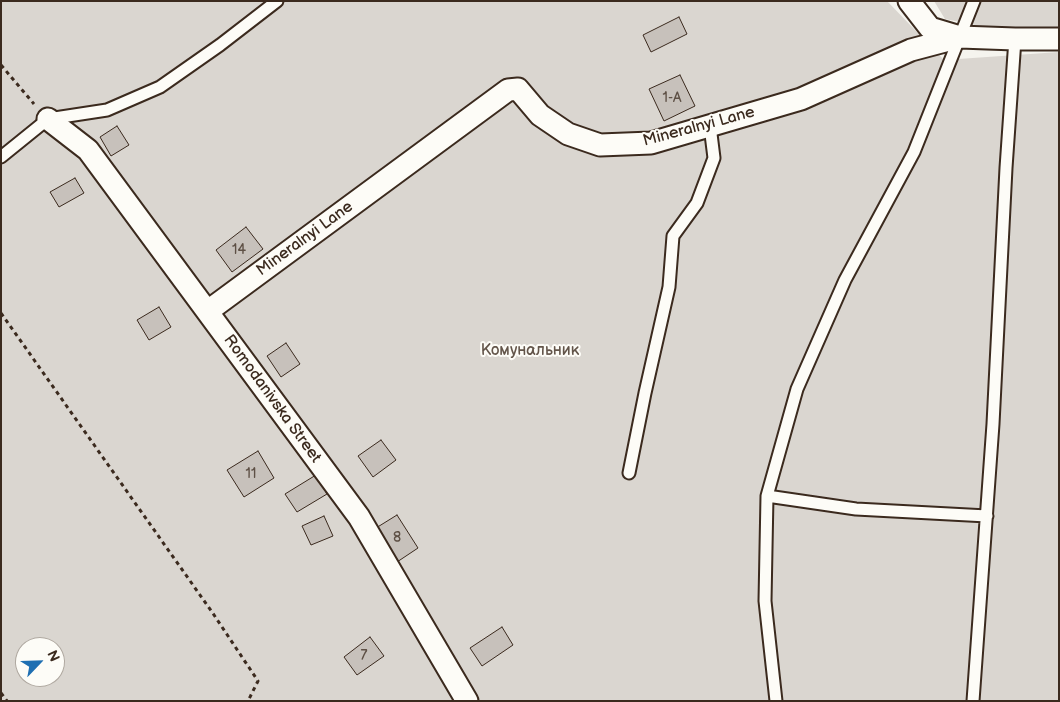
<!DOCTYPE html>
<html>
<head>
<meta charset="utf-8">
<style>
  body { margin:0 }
  #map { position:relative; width:1060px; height:702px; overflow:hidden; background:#f5f4ee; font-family:"Balsamiq Sans",sans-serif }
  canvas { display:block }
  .frame { position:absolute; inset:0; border:2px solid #3b2a1e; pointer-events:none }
  .north { position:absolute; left:15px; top:637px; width:50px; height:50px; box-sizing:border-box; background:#fdfcf7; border:1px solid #afa8a0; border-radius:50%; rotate:66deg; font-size:14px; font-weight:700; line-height:20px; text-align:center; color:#3b2a1e }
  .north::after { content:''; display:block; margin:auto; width:18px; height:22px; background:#1f6fb2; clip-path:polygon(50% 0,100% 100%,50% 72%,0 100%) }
</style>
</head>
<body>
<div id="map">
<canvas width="1060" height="702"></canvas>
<div class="frame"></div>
<div class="north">N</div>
</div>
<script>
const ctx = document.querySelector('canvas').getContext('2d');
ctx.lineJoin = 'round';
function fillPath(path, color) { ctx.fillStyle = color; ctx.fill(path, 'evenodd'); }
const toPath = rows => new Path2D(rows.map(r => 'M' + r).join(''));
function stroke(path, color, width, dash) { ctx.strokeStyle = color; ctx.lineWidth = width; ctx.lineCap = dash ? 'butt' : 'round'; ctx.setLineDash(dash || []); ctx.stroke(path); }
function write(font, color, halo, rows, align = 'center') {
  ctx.font = font + ' "Balsamiq Sans",sans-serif'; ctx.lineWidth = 4; ctx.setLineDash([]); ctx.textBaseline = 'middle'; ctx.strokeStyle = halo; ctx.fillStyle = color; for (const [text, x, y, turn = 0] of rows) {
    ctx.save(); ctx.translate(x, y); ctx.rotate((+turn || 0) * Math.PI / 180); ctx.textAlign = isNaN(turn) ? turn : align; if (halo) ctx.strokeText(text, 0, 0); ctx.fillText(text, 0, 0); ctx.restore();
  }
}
const green = toPath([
  [1,1,887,1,944,60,1059,52,1059,701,1,701],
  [25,647,55,647,55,677,25,677],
  [934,1,1059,1,1059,29,1006,31,945,19]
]);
const building = toPath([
  [679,17,687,34,651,52,643,35,679,17],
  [680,75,695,106,664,121,649,89,680,75],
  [117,126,129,145,111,156,100,137,117,126],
  [75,178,84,193,59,207,50,192,75,178],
  [246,227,263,249,232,272,216,250,246,227],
  [159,307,171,327,149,340,137,320,159,307],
  [286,343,300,364,281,377,267,356,286,343],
  [381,440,396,460,373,477,358,456,381,440],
  [258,451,274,478,244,497,227,470,258,451],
  [316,475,327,494,297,512,285,494,316,475],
  [397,515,418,548,397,562,376,528,397,515],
  [324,516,333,536,311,545,302,526,324,516],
  [502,627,513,645,482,666,470,648,502,627],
  [370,637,384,656,357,675,344,657,370,637]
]);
const path = toPath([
  [1,65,34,104],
  [1,313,212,612,258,681,248,701],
  [1,693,7,701]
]);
const service = toPath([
  [1,157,48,119,107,110,160,87,220,45,277,1],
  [629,473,645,393,669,287,673,236,697,203,714,158,710,126],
  [767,496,856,509,987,516],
  [776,701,765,601,767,496,797,389,845,280,914,152,974,1],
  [973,701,993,424,1006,168,1015,39]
]);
const minor = toPath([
  [909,1,930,28,960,37],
  [48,119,88,150,359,517,467,701],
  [208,311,508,90,518,89,540,115,568,134,600,145,651,143,801,99,911,50,960,37,1015,39,1059,39]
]);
const numberNames = [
  ["1-А",672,98],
  ["14",239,250],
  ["11",251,474],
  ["8",397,538],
  ["7",364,656]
];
const streetNames = [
  ["Mineralnyi Lane",699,127,-15],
  ["Mineralnyi Lane",305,239,-36],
  ["Romodanivska Street",272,399,54]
];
const parkNames = [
  ["Комунальник",530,351]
];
fillPath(green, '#dad6d0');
fillPath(building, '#c7c1bb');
stroke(building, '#3b2a1e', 1);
stroke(service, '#3b2a1e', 15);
stroke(minor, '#3b2a1e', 25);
stroke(path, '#3b2a1e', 3, [4, 4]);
stroke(service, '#fdfcf7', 11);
stroke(minor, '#fdfcf7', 21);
write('14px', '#5e5045', null, numberNames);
write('16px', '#3b2a1e', '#fdfcf7', streetNames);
write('16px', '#63554a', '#fdfcf7', parkNames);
</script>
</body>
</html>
